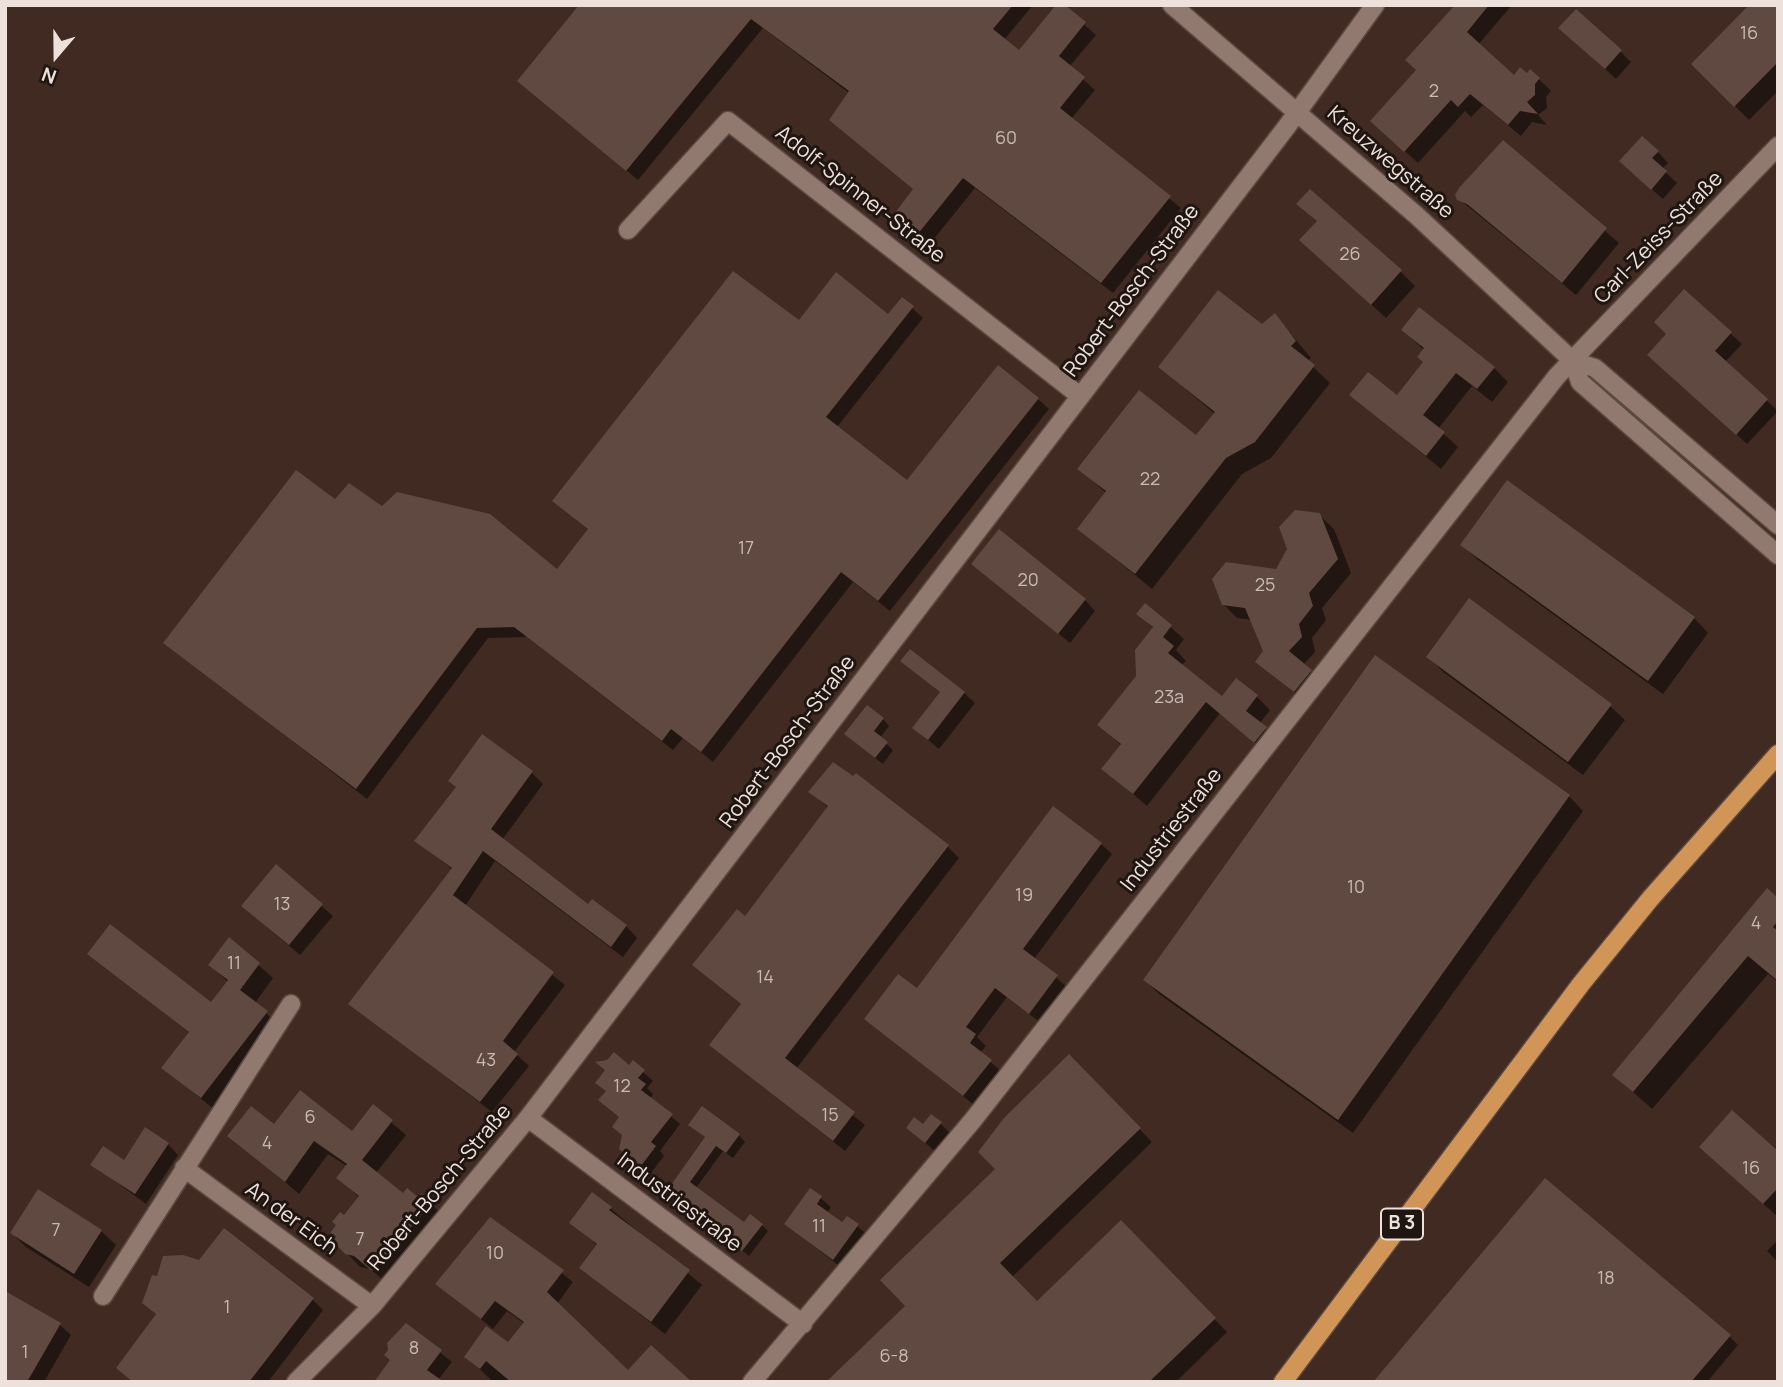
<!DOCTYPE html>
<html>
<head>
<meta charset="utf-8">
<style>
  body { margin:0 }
  #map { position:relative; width:1783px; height:1387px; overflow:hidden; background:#402a22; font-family:Manrope,sans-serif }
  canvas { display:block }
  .frame { position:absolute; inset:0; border:7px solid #eee0da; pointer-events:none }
  .north { position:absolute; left:21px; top:21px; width:70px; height:70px; -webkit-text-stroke:5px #1f1612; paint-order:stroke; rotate:200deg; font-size:19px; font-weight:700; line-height:28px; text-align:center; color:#eee0da }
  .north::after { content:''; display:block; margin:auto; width:24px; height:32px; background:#eee0da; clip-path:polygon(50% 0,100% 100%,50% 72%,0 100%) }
</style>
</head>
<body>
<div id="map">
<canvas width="1783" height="1387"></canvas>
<div class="frame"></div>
<div class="north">N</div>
</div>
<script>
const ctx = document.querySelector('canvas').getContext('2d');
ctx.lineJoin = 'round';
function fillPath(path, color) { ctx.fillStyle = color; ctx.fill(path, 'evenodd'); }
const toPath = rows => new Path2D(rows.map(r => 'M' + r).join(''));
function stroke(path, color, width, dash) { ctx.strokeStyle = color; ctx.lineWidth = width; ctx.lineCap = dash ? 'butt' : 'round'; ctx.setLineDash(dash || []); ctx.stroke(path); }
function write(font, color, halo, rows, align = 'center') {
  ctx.font = font + ' Manrope,sans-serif'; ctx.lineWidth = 6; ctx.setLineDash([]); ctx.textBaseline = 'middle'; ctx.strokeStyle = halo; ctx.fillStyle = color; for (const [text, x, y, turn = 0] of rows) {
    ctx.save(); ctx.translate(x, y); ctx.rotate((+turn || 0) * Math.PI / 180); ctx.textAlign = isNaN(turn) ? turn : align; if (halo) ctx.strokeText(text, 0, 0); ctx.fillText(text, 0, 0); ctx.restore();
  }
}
const shadow = toPath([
  [581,5,1033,5,1004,40,1020,53,1062,5,1096,35,1069,67,1095,90,1071,119,1181,208,1113,293,975,188,929,245,895,217,915,190,831,120,849,93,763,28,638,180,519,81],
  [1457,5,1512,5,1478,45,1514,77,1539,79,1551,91,1546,97,1547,108,1538,115,1547,125,1532,122,1521,136,1483,105,1471,117,1465,111,1418,163,1385,133],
  [1778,5,1778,91,1749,120,1693,64],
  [1571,38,1620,51,1631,62,1616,79],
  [1503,143,1619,243,1576,295,1459,199],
  [1658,152,1668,163,1662,169,1677,183,1663,199,1632,172],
  [1299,204,1401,272,1415,286,1386,318,1316,254,1318,222],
  [1684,291,1742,344,1725,362,1778,411,1747,444,1660,365],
  [912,308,923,318,837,427,907,483,1038,399,1049,409,890,611,853,582,713,762,683,738,673,750,527,637,488,638,367,799,166,643,335,501,382,508,557,572,589,530,555,501,799,322,889,316],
  [1275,315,1311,358,1307,361,1330,383,1271,458,1242,474,1152,589,1079,529,1106,493,1080,469,1197,438,1215,414,1160,367,1262,326],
  [1403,330,1494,368,1508,382,1492,402,1472,386,1438,429,1458,447,1441,469,1351,395,1397,397,1425,362,1424,350],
  [1319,515,1334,529,1351,573,1322,608,1326,620,1312,638,1315,652,1303,665,1325,685,1309,705,1257,661,1265,651,1252,620,1237,618,1223,604,1277,571,1289,549],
  [1462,545,1694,618,1708,633,1663,694,1477,559],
  [973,564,1085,600,1095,611,1070,643],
  [1145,605,1184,639,1176,650,1186,661,1181,666,1222,698,1257,697,1270,710,1259,724,1279,742,1268,755,1220,713,1147,806,1104,769,1122,746,1099,725,1137,677,1154,629,1138,613],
  [1428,656,1610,706,1625,720,1583,775,1442,671],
  [1375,658,1569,796,1583,811,1353,1133,1159,994,1145,980],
  [903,661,964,693,975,703,939,749,914,728,941,693],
  [883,719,889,726,880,738,893,750,883,764,853,741],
  [532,773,543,784,502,840,588,906,626,926,637,938,623,957,495,861,465,906,565,985,514,1052,529,1066,492,1112,350,1004,453,870,416,841],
  [811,792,948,847,959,858,796,1069,865,1125,845,1151,711,1045,742,1005,706,976,829,808],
  [1101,844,1112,854,1034,959,1067,987,1041,1023,1007,997,977,1037,986,1046,980,1053,1001,1071,974,1105,866,1019,917,991],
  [276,867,333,916,300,955,254,916],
  [1778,900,1778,982,1768,974,1652,1109,1614,1075],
  [230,940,273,978,255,1003,280,1026,216,1111,164,1068,190,1033,89,954,212,1004,228,982,210,965],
  [1069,1057,1152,1142,1012,1277,1038,1303,1121,1223,1227,1332,1176,1382,829,1382,908,1306],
  [633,1063,653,1081,647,1088,653,1094,650,1099,680,1124,660,1151,664,1156,651,1173,621,1148,623,1136,621,1118,607,1092,597,1082],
  [373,1107,406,1135,376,1173,404,1195,418,1200,422,1196,445,1217,387,1283,370,1269,360,1267,346,1252,360,1198,338,1178,347,1166,328,1154,299,1194,230,1135,274,1127,352,1134],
  [940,1123,951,1134,936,1152,908,1128],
  [697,1131,739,1135,745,1142,733,1158,723,1151,696,1188,745,1224,762,1225,768,1231,749,1256,675,1198,706,1138],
  [168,1144,178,1155,146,1204,93,1165,124,1162],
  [1778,1153,1778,1217,1716,1161],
  [811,1190,831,1207,827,1213,843,1224,847,1218,868,1235,843,1269,786,1224],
  [39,1191,101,1231,116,1245,89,1287,26,1247,12,1233],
  [610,1208,702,1285,665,1334,581,1268,598,1246,572,1223],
  [491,1219,573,1282,557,1304,629,1372,689,1382,493,1382,466,1356,508,1345,525,1324,507,1311,493,1329,437,1283],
  [1778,1240,1778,1262,1767,1251],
  [158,1278,312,1299,323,1310,268,1382,133,1382,157,1315,144,1303],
  [5,1293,60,1325,71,1335,44,1382,5,1382],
  [406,1325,452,1362,438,1380,392,1361],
  [1729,1336,1738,1345,1707,1382,1375,1382]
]);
const building = toPath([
  [579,5,1013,5,993,29,1019,50,1056,5,1065,5,1086,22,1059,56,1085,77,1060,108,1171,196,1101,283,963,178,917,235,892,217,913,189,829,120,849,91,751,19,626,171,517,81],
  [1455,5,1489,5,1467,32,1514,75,1520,67,1527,73,1530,69,1540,78,1535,84,1535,95,1527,102,1538,114,1520,111,1508,125,1470,94,1458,107,1451,100,1404,152,1370,121,1416,70,1405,60],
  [1749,5,1778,5,1778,62,1734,107,1691,64],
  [1576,9,1622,50,1605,69,1558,28],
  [1642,136,1659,151,1652,158,1667,171,1651,190,1619,161],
  [1503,140,1607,228,1562,283,1467,204,1457,200,1455,195,1459,188],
  [1310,189,1402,270,1371,305,1299,240,1317,221,1296,204],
  [733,271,799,320,836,272,888,314,902,297,914,306,826,417,907,480,998,365,1039,398,878,601,841,572,701,752,671,729,662,741,514,627,477,628,356,789,163,643,296,470,335,499,349,483,382,506,397,492,490,514,557,569,588,529,552,501],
  [1684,289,1732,332,1715,351,1768,399,1736,435,1647,355,1666,334,1654,322],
  [1218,290,1262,324,1275,313,1296,341,1291,346,1315,365,1255,442,1226,458,1135,574,1077,529,1106,491,1077,469,1139,390,1196,435,1215,412,1158,367],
  [1419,307,1495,367,1477,389,1456,373,1423,415,1445,432,1426,456,1349,395,1368,372,1397,395,1423,362,1417,357,1424,348,1401,330],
  [1507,480,1695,617,1648,681,1460,545],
  [1295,510,1320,513,1338,559,1309,593,1313,606,1299,624,1302,637,1289,651,1312,670,1294,692,1255,662,1263,651,1245,608,1222,605,1212,579,1226,562,1276,569,1287,549,1279,527],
  [999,529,1086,599,1058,634,971,564],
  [1469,598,1612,704,1568,762,1426,657],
  [1145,603,1172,625,1163,637,1174,646,1168,653,1222,696,1236,678,1258,695,1246,711,1267,727,1254,743,1206,702,1133,794,1101,769,1121,744,1097,725,1136,676,1135,650,1153,627,1136,614],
  [910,649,965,692,928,740,912,728,940,692,900,661],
  [1375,655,1570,795,1338,1120,1143,980],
  [867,705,884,718,874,731,888,742,875,758,844,734],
  [482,734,533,771,491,829,588,904,592,899,627,925,611,947,483,851,453,895,554,972,503,1041,518,1054,480,1102,348,1004,452,868,414,841,456,787,448,781],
  [833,762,853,776,856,773,949,845,785,1058,855,1112,833,1141,709,1045,741,1004,692,965,737,909,745,916,828,806,808,792],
  [1053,806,1102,843,1023,949,1058,975,1029,1014,995,988,966,1027,976,1034,970,1043,992,1060,963,1096,864,1019,898,974,917,988],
  [276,864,323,904,289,945,241,906],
  [1767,888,1778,898,1778,921,1773,927,1778,931,1778,981,1748,956,1633,1092,1612,1075],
  [110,924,211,1002,228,980,208,965,229,937,260,963,240,990,268,1011,201,1098,161,1068,189,1032,87,954],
  [614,1052,629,1065,633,1060,645,1070,638,1078,646,1084,641,1090,673,1114,651,1142,656,1146,641,1166,619,1149,622,1135,612,1127,619,1117,598,1100,606,1091,595,1083,605,1070,595,1062,607,1060],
  [1069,1054,1141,1128,1000,1263,1037,1301,1121,1220,1216,1318,1149,1382,826,1382,905,1306,880,1280,995,1169,978,1152,1004,1118],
  [300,1090,352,1131,373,1104,393,1120,362,1160,403,1193,407,1188,418,1197,421,1193,433,1202,388,1254,392,1257,384,1267,379,1263,372,1271,354,1256,345,1254,328,1236,336,1225,332,1222,340,1212,344,1215,359,1196,336,1178,347,1164,314,1141,285,1182,227,1136,251,1106,274,1124],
  [702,1106,740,1134,726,1153,716,1146,690,1182,744,1222,750,1214,763,1224,742,1251,666,1192,705,1137,688,1125],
  [1732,1110,1778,1151,1778,1188,1763,1204,1699,1147],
  [931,1114,942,1122,925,1143,906,1128,914,1117,923,1124],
  [145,1127,169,1143,135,1194,90,1165,103,1146,124,1160],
  [1545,1178,1731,1335,1691,1382,1373,1382],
  [810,1188,822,1196,817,1204,842,1222,847,1216,859,1224,833,1260,784,1224],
  [38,1189,102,1230,74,1274,10,1233],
  [592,1192,612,1207,609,1210,690,1270,651,1322,579,1268,597,1244,569,1223],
  [490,1217,564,1270,547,1292,628,1370,651,1345,692,1382,511,1382,486,1361,480,1369,464,1357,486,1326,508,1342,524,1322,495,1301,481,1319,435,1284],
  [224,1228,314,1298,249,1382,133,1382,116,1368,156,1314,142,1303,152,1275,157,1276,163,1256,183,1255,199,1260],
  [5,1291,61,1323,27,1382,5,1382],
  [406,1323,442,1350,427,1370,444,1382,374,1382,390,1360,384,1355,388,1350,387,1343]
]);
const minor = toPath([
  [1172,5,1416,215,1573,361,1595,368,1778,525],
  [628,230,728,121,1080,396],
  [1573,361,1580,382,1778,555],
  [528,1118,803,1324],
  [184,1168,372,1306],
  [103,1296,291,1004],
  [296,1382,372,1306,528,1118,1288,125,1375,5],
  [752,1382,973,1120,1557,376,1778,146]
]);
const major = toPath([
  [1283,1382,1581,984,1650,899,1778,754]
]);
const numberNames = [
  ["16",1749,34],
  ["2",1434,92],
  ["60",1006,139],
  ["26",1350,255],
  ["22",1150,480],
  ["17",746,549],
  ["20",1028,581],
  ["25",1265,586],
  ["23a",1169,698],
  ["10",1356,888],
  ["19",1024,896],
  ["13",282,905],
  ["4",1756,924],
  ["11",234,964],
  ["14",765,978],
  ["43",486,1061],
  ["12",622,1087],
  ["15",830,1116],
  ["6",310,1118],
  ["4",267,1144],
  ["16",1751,1169],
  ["11",819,1227],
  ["7",56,1231],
  ["7",360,1240],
  ["10",495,1254],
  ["18",1606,1279],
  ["1",227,1308],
  ["8",414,1349],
  ["1",25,1353],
  ["6-8",894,1357]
];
const shields = [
  [1402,1224,42]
];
const shieldNames = [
  ["B 3",1402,1224]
];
const streetNames = [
  ["Kreuzwegstraße",1390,163,41],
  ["Adolf-Spinner-Straße",860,195,38],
  ["Carl-Zeiss-Straße",1659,238,-46],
  ["Robert-Bosch-Straße",1132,291,-53],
  ["Robert-Bosch-Straße",788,742,-53],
  ["Industriestraße",1172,830,-52],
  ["Robert-Bosch-Straße",440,1188,-50],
  ["Industriestraße",679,1203,37],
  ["An der Eich",291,1219,36]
];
fillPath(shadow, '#0007');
fillPath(building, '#604940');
stroke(minor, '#5a4841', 21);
stroke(major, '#5a4841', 21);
stroke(minor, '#92796f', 18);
stroke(major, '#d29558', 18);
write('18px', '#cabab4', null, numberNames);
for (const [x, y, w] of shields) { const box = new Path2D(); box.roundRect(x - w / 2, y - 15.5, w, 31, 5); ctx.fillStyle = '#1f1612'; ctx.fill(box); stroke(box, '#eee0da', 2); }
write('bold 19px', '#eee0da', null, shieldNames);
write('21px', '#eee0da', '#1f1612', streetNames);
</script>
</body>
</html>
